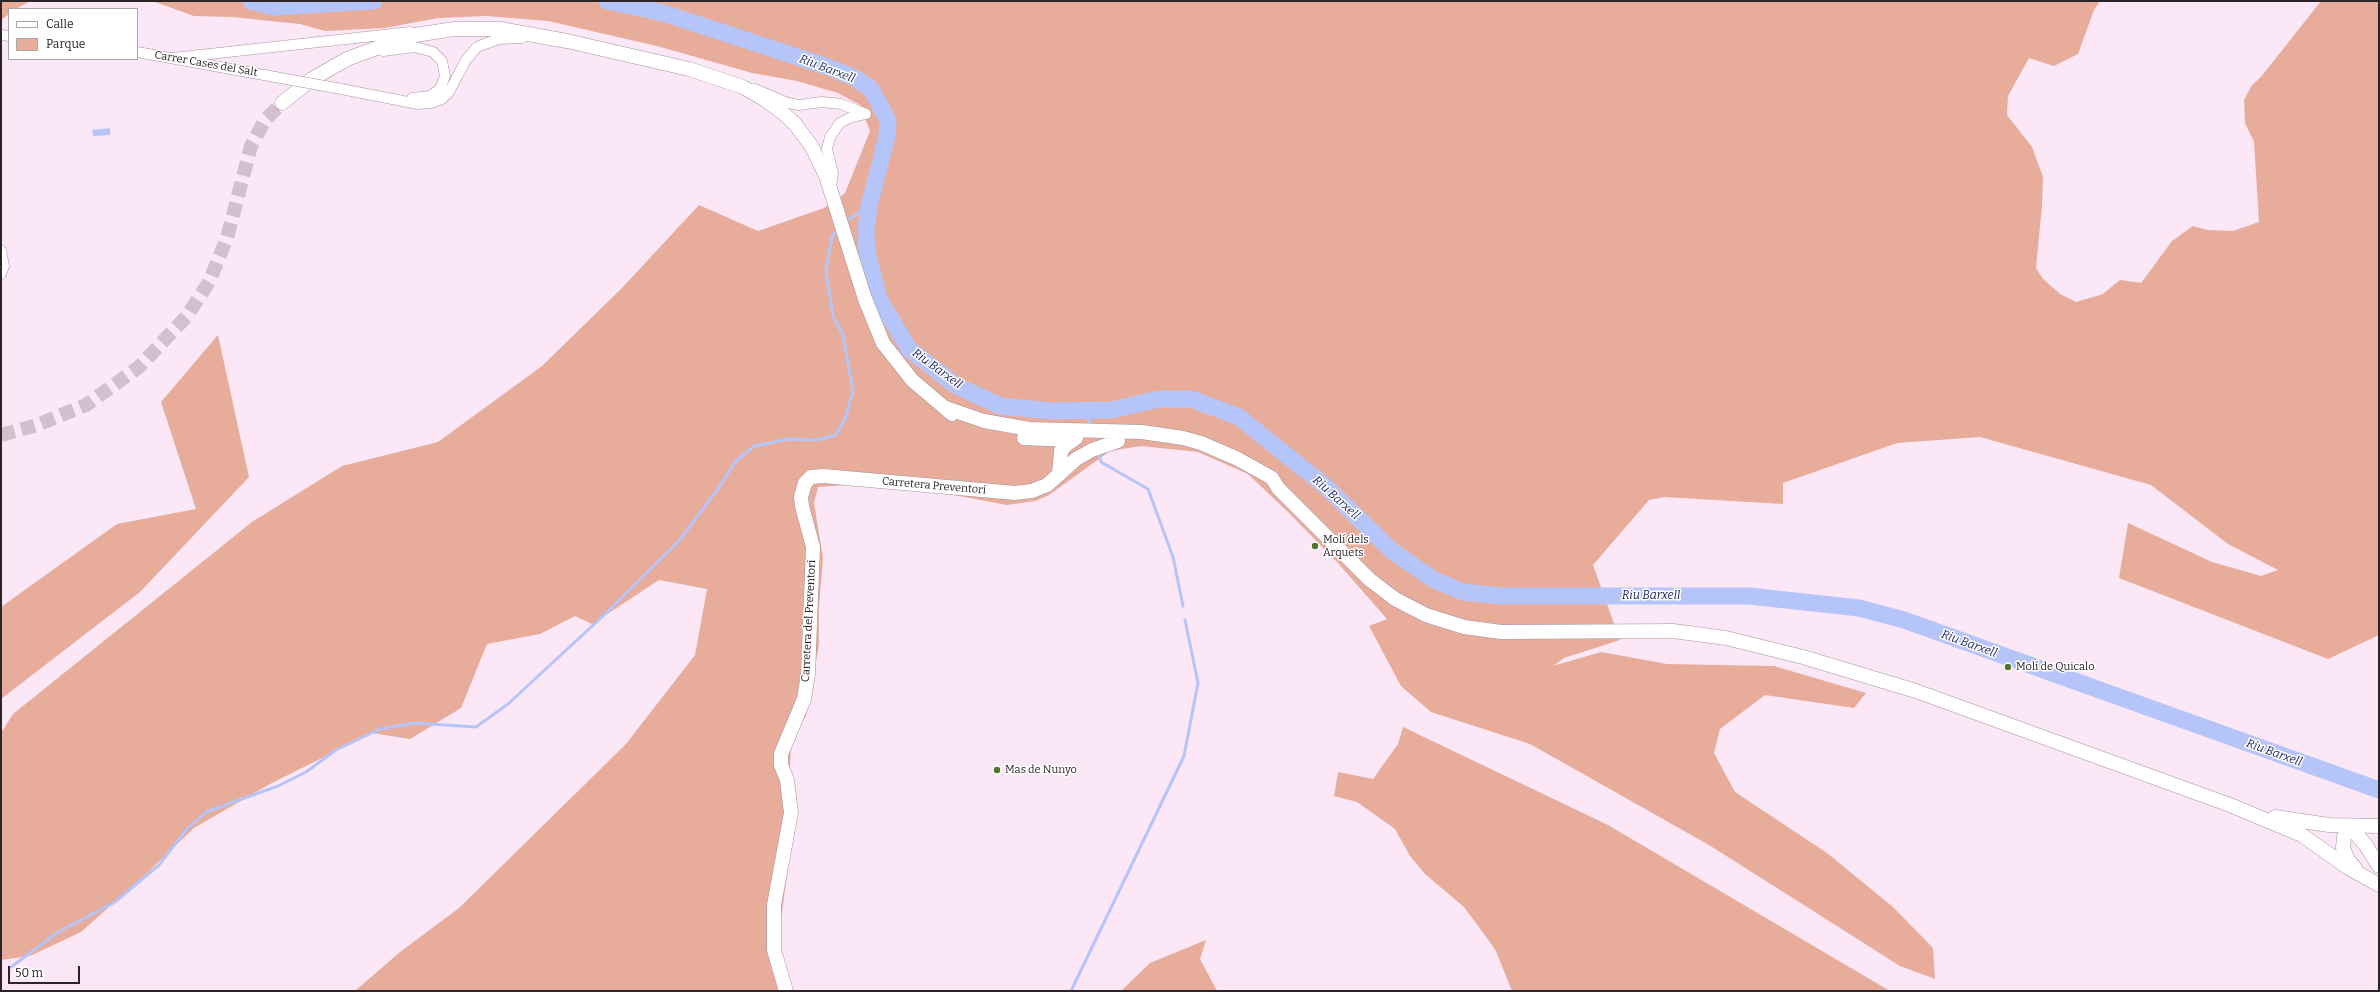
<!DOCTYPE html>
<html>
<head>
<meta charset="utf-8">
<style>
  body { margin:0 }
  #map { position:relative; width:2380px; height:992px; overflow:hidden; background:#fce7f7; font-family:Bitter,serif }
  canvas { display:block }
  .frame { position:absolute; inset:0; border:2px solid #2b2429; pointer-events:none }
  .legend { position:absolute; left:8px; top:8px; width:130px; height:52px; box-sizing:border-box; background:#fff; border:1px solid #aaa7a9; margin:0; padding:5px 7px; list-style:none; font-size:12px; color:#2b2429 }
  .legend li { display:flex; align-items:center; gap:8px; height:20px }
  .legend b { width:20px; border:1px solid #aaa7a9 }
  .scale { position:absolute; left:8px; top:966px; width:72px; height:18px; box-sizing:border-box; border:2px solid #2b2429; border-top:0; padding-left:5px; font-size:12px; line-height:14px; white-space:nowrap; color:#2b2429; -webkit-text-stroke:3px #fff; paint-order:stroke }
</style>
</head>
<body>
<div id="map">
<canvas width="2380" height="992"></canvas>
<div class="frame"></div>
<ul class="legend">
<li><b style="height:5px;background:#fff"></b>Calle</li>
<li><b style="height:11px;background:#e8ac9a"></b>Parque</li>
</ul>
<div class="scale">50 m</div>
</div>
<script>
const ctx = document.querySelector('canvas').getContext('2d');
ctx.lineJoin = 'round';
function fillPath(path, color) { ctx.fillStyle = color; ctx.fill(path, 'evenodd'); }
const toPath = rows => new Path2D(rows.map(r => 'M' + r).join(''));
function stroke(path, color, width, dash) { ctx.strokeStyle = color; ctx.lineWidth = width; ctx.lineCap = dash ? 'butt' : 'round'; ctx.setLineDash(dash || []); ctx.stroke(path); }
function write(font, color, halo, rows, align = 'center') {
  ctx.font = font + ' Bitter,serif'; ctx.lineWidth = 3; ctx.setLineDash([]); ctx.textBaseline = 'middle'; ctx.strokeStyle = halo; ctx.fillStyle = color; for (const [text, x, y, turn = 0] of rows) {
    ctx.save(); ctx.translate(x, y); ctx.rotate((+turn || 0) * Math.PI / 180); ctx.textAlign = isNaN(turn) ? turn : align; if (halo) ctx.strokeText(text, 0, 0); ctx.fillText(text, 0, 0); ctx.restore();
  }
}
const green = toPath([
  [1,1,30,1,16,9,9,9,9,14,1,20],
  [152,1,2100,1,2094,10,2078,54,2054,66,2029,58,2008,96,2007,115,2032,147,2043,177,2042,205,2036,268,2043,279,2060,294,2076,302,2103,294,2120,280,2141,283,2172,241,2193,226,2207,230,2233,231,2259,222,2254,142,2245,123,2244,100,2252,85,2261,77,2321,1,2379,1,2379,635,2328,659,2119,578,2128,523,2212,562,2261,576,2278,570,2228,544,2151,485,1980,437,1897,443,1783,483,1783,504,1664,497,1649,500,1593,565,1620,640,1564,658,1553,666,1601,652,1667,664,1774,666,1866,693,1854,708,1765,695,1720,729,1714,753,1735,792,1827,853,1893,907,1933,948,1935,979,1900,966,1709,845,1530,744,1431,712,1401,686,1369,626,1387,619,1337,562,1288,512,1248,474,1198,452,1141,446,1110,451,1049,495,1035,501,1007,505,927,490,848,485,818,487,814,503,823,558,819,608,819,645,806,716,791,740,790,769,796,808,781,919,781,957,794,991,355,991,400,952,459,908,626,744,695,655,707,589,659,580,592,624,575,616,540,634,487,644,461,708,410,739,372,733,270,784,194,828,145,875,81,932,30,956,1,960,1,733,13,714,252,522,342,466,438,442,542,366,622,288,699,205,758,231,824,208,845,193,870,131,860,105,838,93,797,81,752,73,657,46,548,21,486,16,438,18,385,28,325,31,300,24,232,17,194,16],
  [218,335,249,477,140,592,1,699,1,607,117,524,196,509,161,402],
  [1403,727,1608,825,1890,991,1512,991,1495,949,1464,907,1425,874,1410,856,1395,829,1357,802,1334,796,1338,772,1373,779,1398,744],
  [1206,940,1200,959,1217,991,1121,991,1150,963]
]);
const water = toPath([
  [110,128,110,135,93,136,92,130]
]);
const stream = toPath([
  [849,219,869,206],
  [1086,410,1091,427],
  [1099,454,1101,462,1148,489,1173,557,1183,606],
  [11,967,58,932,115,902,159,865,186,830,206,812,278,786,306,772,336,750,380,729,415,723,476,727,508,704,603,616,679,541,720,486,735,462,754,446,790,439,816,440,836,435,845,419,853,391,843,335,833,316,826,271,832,236,836,233],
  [1071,991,1184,756,1198,683,1185,620]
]);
const river = toPath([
  [251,1,273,7,374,1],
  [607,1,663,13,828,67,857,79,871,89,888,120,887,136,869,206,866,230,867,252,879,299,909,349,955,385,1000,406,1051,411,1112,410,1159,399,1191,399,1239,417,1326,487,1392,551,1434,580,1463,592,1500,596,1749,596,1859,608,1904,620,2379,790]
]);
const secondaryTunnel = toPath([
  [1,435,37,425,86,405,139,367,187,316,209,282,227,238,251,146,265,120,282,103]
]);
const street = toPath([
  [1,35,9,36],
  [383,51,415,47,433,52,442,61,445,76,440,89,430,96,412,98],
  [137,52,275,77],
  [173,58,410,32],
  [336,88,418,104,431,103,442,99,449,92,466,60,477,47,498,39,522,38],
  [755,89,788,103,799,105,822,102,841,104,866,114],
  [831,187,833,173,827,149,830,137,840,123,849,118,866,114],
  [1,250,4,266,1,274]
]);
const secondary = toPath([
  [282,103,312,79,347,59,409,36,454,29,500,29,567,41,689,69,743,87,764,99,783,113,795,124,812,147,826,176,865,299,883,343,912,380,952,414],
  [946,408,984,421,1029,429,1142,432,1183,438,1201,443,1238,459,1272,478,1278,488,1369,579,1395,599,1426,615,1464,627,1501,632,1673,631,1726,638,1803,657,1916,691,2230,805,2302,835,2347,867,2379,885],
  [1024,438,1071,440],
  [1059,475,1061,451,1066,445,1076,438],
  [2275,817,2329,825,2379,826],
  [2355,868,2348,860,2343,848,2344,837,2350,827,2365,844,2379,866],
  [786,991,774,950,774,905,791,813,787,780,781,765,781,754,804,699,808,674,813,547,802,506,801,497,805,483,811,477,823,476,1015,493,1032,491,1047,485,1076,459,1092,450,1118,441]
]);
const streetBridge = toPath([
  [275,77,336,88]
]);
const markers = [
  [1315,546,4,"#53762e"],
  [2008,667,4,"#53762e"],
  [997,770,4,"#53762e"]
];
const streetNames = [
  ["Carrer Cases del Salt",206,64,10],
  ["Carretera Preventori",934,486,5],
  ["Carretera del Preventori",809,621,-87]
];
const poiNames = [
  ["Molí dels",1323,540],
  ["Arquets",1323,553],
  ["Molí de Quicalo",2016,667],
  ["Mas de Nunyo",1005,770]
];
const waterNames = [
  ["Riu Barxell",827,69,21],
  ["Riu Barxell",937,369,36],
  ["Riu Barxell",1336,498,42],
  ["Riu Barxell",1651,596],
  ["Riu Barxell",1969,644,20],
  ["Riu Barxell",2274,753,20]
];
fillPath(green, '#e8ac9a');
fillPath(water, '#b5c5fa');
stroke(stream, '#b5c5fa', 3);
stroke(river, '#b5c5fa', 17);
stroke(secondaryTunnel, '#d2c0ce', 14, [14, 7]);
stroke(street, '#a592a1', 11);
stroke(secondary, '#a592a1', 15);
stroke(street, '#fff', 10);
stroke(secondary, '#fff', 14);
stroke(streetBridge, '#a592a1', 11, []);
stroke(streetBridge, '#fff', 10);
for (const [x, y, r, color] of markers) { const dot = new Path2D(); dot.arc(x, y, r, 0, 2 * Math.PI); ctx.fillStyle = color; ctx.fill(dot); stroke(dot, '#fff', 1.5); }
write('11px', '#2b2429', '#fff', streetNames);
write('11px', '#2b2429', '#fff', poiNames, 'left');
write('italic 12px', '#1f2865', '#fff', waterNames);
</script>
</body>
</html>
